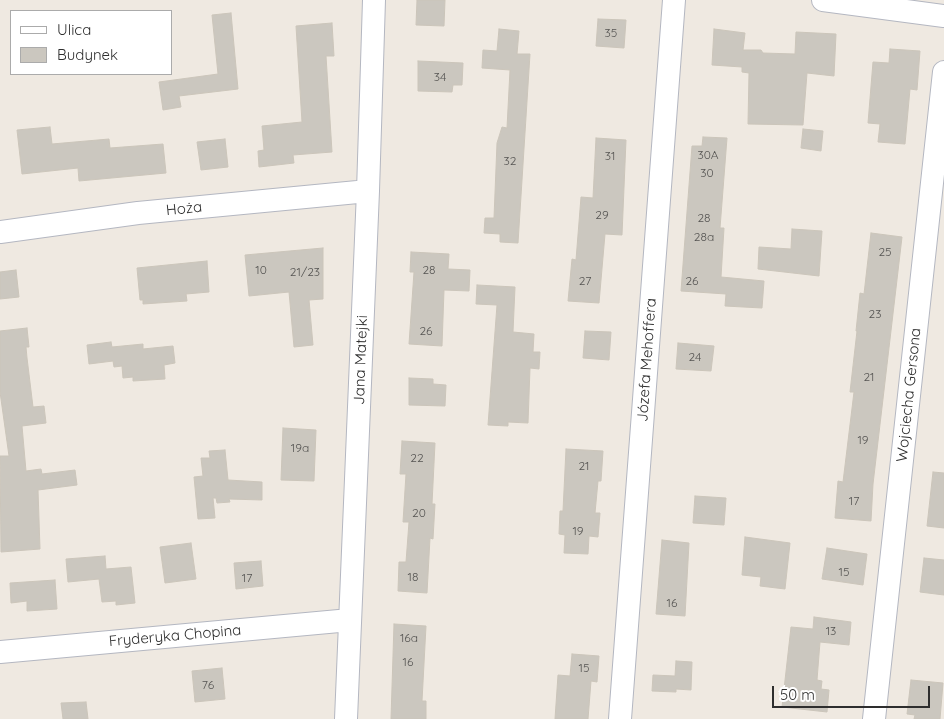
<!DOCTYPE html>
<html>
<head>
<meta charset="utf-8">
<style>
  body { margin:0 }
  #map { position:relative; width:944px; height:719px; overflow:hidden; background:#efe9e1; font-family:Quicksand,sans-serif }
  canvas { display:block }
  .legend { position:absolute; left:10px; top:10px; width:162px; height:65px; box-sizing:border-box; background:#fff; border:1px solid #ababab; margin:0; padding:6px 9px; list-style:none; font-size:15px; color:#2e2e2e }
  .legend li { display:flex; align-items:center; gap:10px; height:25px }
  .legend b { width:25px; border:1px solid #ababab }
  .scale { position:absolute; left:772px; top:686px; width:158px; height:22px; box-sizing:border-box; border:2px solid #2e2e2e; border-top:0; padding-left:6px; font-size:15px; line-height:18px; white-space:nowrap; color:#2e2e2e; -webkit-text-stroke:4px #fff; paint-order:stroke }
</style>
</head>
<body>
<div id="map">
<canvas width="944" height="719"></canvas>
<ul class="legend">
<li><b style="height:6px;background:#fff"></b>Ulica</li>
<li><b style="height:14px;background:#cbc7bf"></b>Budynek</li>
</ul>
<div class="scale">50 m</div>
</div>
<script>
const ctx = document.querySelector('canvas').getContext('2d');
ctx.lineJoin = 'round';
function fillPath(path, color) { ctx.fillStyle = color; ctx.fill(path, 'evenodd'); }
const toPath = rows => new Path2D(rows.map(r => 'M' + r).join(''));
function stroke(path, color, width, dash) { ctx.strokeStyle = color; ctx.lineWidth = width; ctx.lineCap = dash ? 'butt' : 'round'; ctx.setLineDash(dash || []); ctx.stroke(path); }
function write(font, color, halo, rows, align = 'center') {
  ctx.font = font + ' Quicksand,sans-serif'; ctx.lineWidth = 4.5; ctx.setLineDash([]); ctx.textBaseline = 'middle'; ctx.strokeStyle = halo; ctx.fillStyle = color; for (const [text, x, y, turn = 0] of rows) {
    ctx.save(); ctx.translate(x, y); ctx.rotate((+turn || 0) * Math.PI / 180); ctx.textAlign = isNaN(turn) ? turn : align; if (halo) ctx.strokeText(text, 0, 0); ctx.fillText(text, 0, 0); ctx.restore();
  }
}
const building = toPath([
  [417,0,445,0,444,26,416,25,417,0],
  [231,13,238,89,179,96,181,107,163,110,159,82,218,74,212,15,231,13],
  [598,19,626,20,624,48,596,46,598,19],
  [332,23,334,56,326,56,332,152,293,155,294,163,259,167,258,151,264,150,262,126,302,122,296,26,332,23],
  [499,29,519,31,517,54,530,54,518,243,500,242,500,234,484,233,485,218,494,218,497,143,502,127,507,128,510,70,482,68,483,50,497,51,499,29],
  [714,29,745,33,743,50,761,50,763,53,795,54,796,32,836,34,834,76,807,73,803,125,748,124,749,73,742,72,742,67,712,65,714,29],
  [890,49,920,51,917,90,910,89,905,144,878,142,880,124,868,123,873,62,889,63,890,49],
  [418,61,463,63,462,85,453,85,452,92,418,91,418,61],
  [50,127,52,144,109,139,110,148,163,144,166,173,79,181,78,168,22,174,17,130,50,127],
  [803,129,823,131,821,151,801,148,803,129],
  [703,137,727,138,720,228,724,228,721,277,764,281,762,308,725,306,726,294,681,291,692,146,702,146,703,137],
  [596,138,626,140,622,235,605,234,599,303,568,301,572,259,576,260,581,197,593,198,596,138],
  [225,139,228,167,201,170,197,142,225,139],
  [792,229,822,231,819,276,758,269,759,247,791,249,792,229],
  [871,233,902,237,873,484,871,521,835,518,838,481,843,482,854,392,850,392,857,331,856,331,860,293,864,294,871,233],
  [323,248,323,299,309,300,313,345,294,347,289,292,249,296,245,255,323,248],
  [411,252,449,254,448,269,470,270,469,291,444,290,442,346,409,344,414,272,410,272,411,252],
  [207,261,209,292,186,294,187,301,143,304,143,300,140,300,137,268,207,261],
  [16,270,19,297,0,299,0,272,16,270],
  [477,285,515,287,513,332,534,334,533,352,540,352,539,369,530,368,528,423,508,422,508,426,488,425,497,305,476,304,477,285],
  [27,328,29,347,26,347,27,358,33,407,44,406,46,423,22,426,26,471,41,469,42,474,75,470,77,485,38,490,40,549,1,552,0,456,9,456,0,392,0,331,27,328],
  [585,331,611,332,609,360,583,358,585,331],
  [111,342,112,347,143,344,143,349,173,346,175,363,164,365,165,379,133,381,133,377,123,378,122,366,114,367,113,361,89,364,87,345,111,342],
  [678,343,714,346,711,371,676,369,678,343],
  [409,378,433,379,433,384,446,385,445,406,409,405,409,378],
  [283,428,316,430,314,481,281,480,283,428],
  [402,441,435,443,432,504,435,504,433,539,430,538,427,593,398,591,399,562,406,562,409,522,403,522,406,474,400,474,402,441],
  [566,449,603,451,601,481,598,481,595,513,600,513,598,537,589,536,588,554,564,553,565,535,559,534,560,511,563,511,566,449],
  [225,450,228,480,262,482,262,500,229,499,230,502,217,503,216,498,213,498,215,518,198,519,194,477,203,476,201,458,210,458,209,451,225,450],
  [933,472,944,473,944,528,927,526,933,472],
  [695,496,726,498,724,525,693,523,695,496],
  [745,537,790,543,785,589,760,586,761,577,742,575,745,537],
  [662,540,689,543,685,616,656,614,662,540],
  [191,543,196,579,165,583,160,547,191,543],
  [827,548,867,554,863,585,822,579,827,548],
  [105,556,106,569,131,567,135,603,116,605,116,601,102,602,99,579,68,582,66,559,105,556],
  [924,558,944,560,944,595,920,592,924,558],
  [261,561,263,586,236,589,234,563,261,561],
  [55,580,57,609,27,611,27,601,11,603,10,583,55,580],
  [814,617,851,622,849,645,820,642,817,680,822,681,821,689,829,690,827,712,782,707,791,627,813,629,814,617],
  [394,624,426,626,422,701,426,701,426,719,391,719,394,624],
  [572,654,599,656,597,682,591,681,588,719,555,719,558,675,570,676,572,654],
  [676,661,692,662,691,690,676,689,676,692,652,691,653,675,675,676,676,661],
  [222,668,225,699,195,702,192,671,222,668],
  [911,680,943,683,940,719,914,719,915,715,907,714,911,680],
  [86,702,88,719,63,719,61,703,86,702]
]);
const minor = toPath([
  [823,0,944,16],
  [0,232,138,213,368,191],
  [0,652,350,620],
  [346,719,368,191,374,0],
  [620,719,674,0],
  [874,719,944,72]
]);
const numberNames = [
  ["35",611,33],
  ["34",440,77],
  ["30A",708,155],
  ["31",610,156],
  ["32",510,161],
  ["30",707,173],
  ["29",602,215],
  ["28",704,218],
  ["28a",704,237],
  ["25",885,252],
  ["10",261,270],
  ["28",429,270],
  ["21/23",305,272],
  ["27",585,281],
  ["26",692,281],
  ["23",875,314],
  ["26",426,331],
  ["24",695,357],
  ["21",869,377],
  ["19",863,440],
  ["19a",300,448],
  ["22",417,458],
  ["21",584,466],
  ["17",854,501],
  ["20",419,513],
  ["19",578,531],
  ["15",844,572],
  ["18",413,577],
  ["17",247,578],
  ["16",672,603],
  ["13",831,631],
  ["16a",409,638],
  ["16",408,662],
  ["15",584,668],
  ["76",208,685]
];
const streetNames = [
  ["Hoża",184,209,-6],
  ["Jana Matejki",361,360,-88],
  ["Józefa Mehoffera",647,360,-86],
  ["Wojciecha Gersona",909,395,-84],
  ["Fryderyka Chopina",175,636,-5]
];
fillPath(building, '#cbc7bf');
stroke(building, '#cbc5ba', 1);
stroke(minor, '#b4b7c1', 24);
stroke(minor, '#fff', 22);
write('12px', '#555452', null, numberNames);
write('15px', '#2e2e2e', '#fff', streetNames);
</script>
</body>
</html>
